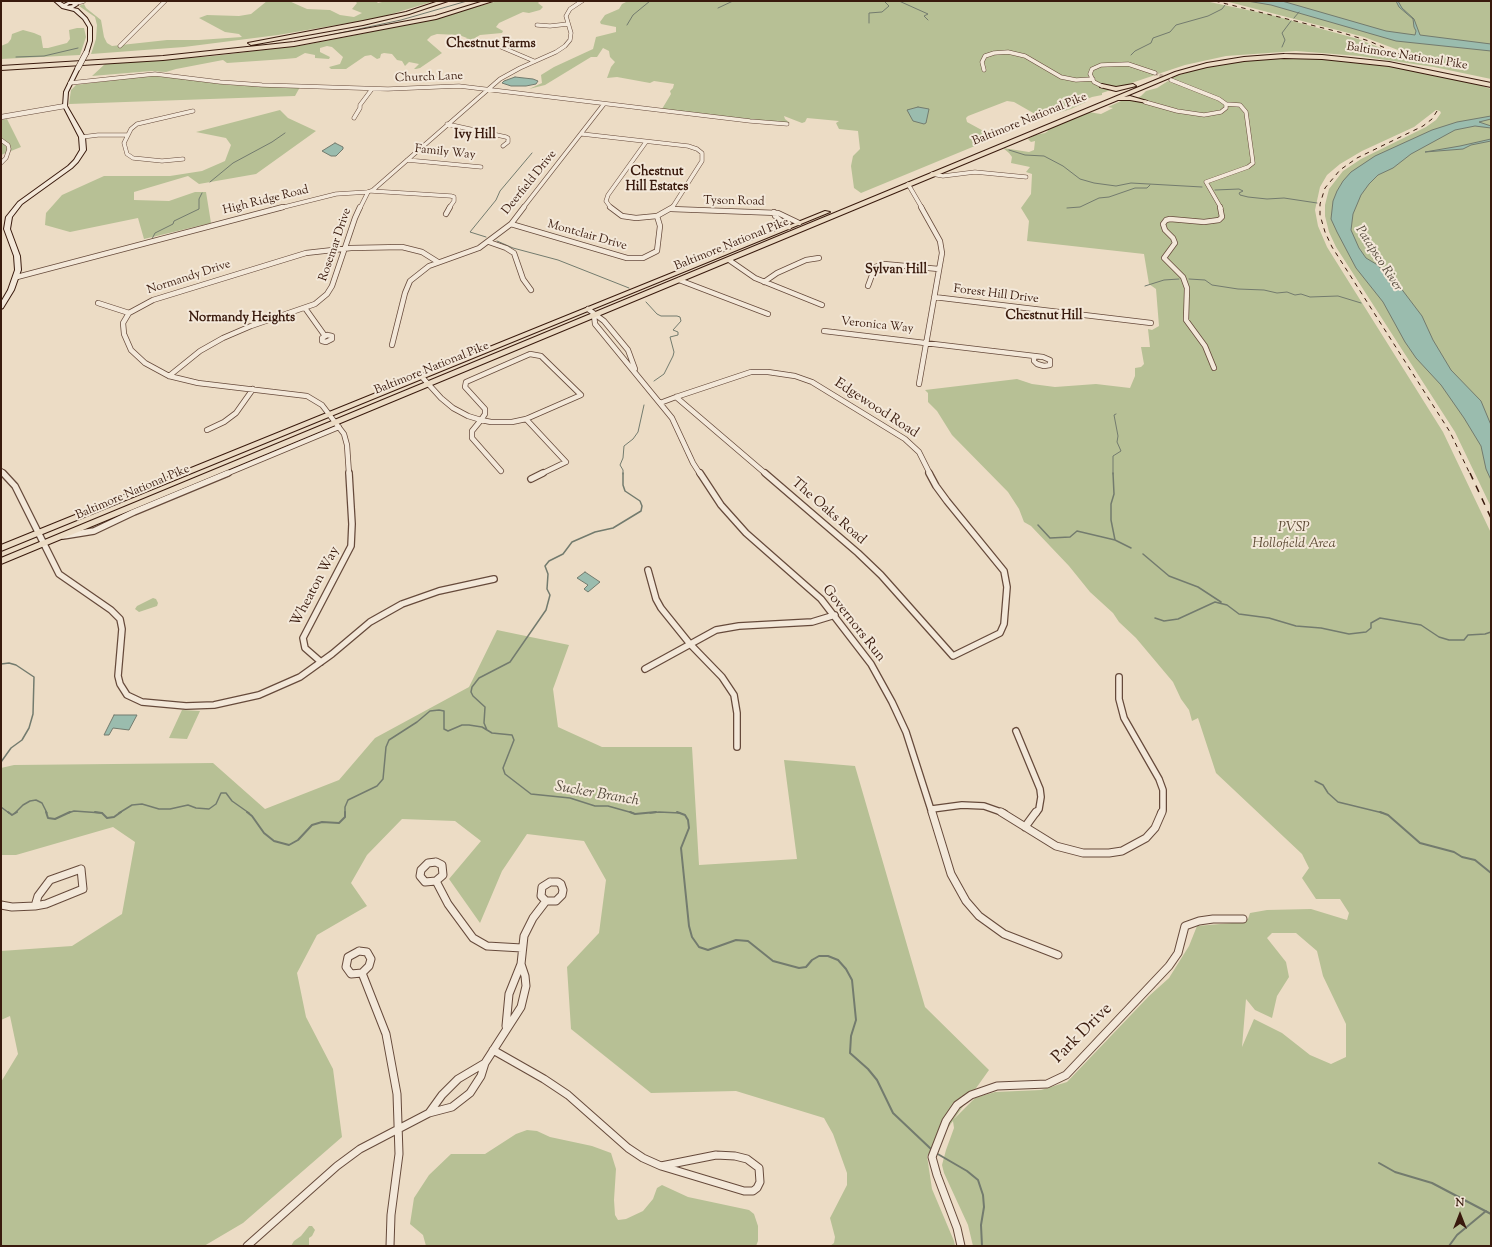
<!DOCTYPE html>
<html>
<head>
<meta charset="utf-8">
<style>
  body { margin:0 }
  #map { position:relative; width:1492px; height:1247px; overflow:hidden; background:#ecdcc5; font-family:"Sorts Mill Goudy",serif }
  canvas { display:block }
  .frame { position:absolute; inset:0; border:2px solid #391a0d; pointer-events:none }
  .north { position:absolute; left:1440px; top:1195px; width:40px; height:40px; -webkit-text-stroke:3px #f3e8d9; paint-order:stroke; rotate:0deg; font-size:11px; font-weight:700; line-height:16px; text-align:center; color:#391a0d }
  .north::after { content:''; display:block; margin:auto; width:14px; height:18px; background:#391a0d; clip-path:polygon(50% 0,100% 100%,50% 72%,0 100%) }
</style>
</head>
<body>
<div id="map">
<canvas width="1492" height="1247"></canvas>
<div class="frame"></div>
<div class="north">N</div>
</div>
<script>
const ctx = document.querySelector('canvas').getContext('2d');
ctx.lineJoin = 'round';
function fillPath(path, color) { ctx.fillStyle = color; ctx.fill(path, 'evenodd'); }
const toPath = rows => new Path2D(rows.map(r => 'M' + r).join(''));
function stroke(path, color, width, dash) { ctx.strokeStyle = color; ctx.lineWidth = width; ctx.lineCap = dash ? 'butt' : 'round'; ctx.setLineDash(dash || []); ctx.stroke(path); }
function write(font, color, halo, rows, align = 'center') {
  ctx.font = font + ' "Sorts Mill Goudy",serif'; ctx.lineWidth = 4; ctx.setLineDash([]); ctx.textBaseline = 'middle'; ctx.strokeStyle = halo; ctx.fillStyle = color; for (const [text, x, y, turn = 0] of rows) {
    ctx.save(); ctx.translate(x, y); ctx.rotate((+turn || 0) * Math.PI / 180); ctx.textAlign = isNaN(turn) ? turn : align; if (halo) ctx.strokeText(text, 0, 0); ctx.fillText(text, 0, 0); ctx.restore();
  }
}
const green = toPath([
  [267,1,289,1,307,9,330,10,340,15,354,17,362,13,352,9,357,3,355,1,376,1,378,3,386,1,435,1,378,18,278,35,184,47,91,54,96,39,97,25,95,17,79,6,84,4,86,8,101,20,104,37,107,43,112,46,167,40,199,40,242,37,239,34,225,32,199,18,207,15,239,16,251,14],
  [498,1,540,1,538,3,543,7,540,10,529,13,523,12,499,23,496,27,503,31,502,33,480,35,468,42,464,42,467,38,459,35,437,34,431,36,427,40,442,53,420,68,416,69,414,69,419,64,409,62,405,66,402,61,397,60,392,54,384,53,381,54,380,58,377,59,371,55,365,56,346,69,331,69,329,67,340,64,343,57,332,47,327,46,320,48,320,52,330,57,329,59,315,58,315,55,305,53,296,58,285,59,227,63,223,60,176,69,166,72,151,71,92,76,105,64,213,56,304,45,412,24],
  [628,1,1205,1,1271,15,1358,39,1401,56,1398,50,1364,37,1225,1,1491,1,1491,79,1434,67,1359,56,1296,51,1226,56,1185,65,1161,73,1102,93,1102,95,1092,97,1085,100,1086,102,1071,109,1042,118,1014,102,1007,101,968,116,966,118,967,122,989,134,983,138,987,141,861,193,854,188,851,166,853,156,860,149,858,131,839,129,836,123,839,121,807,118,805,122,802,123,784,116,785,119,790,123,771,122,662,109,671,94,670,91,673,88,674,84,654,81,650,83,617,77,607,78,611,67,615,62,610,57,609,51,603,48,597,57,591,57,545,85,529,89,542,83,541,75,554,67,593,49,596,37,616,32,616,27,601,24,600,22,605,15,619,9,622,4],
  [77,28,84,28,86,37,80,55,1,59,1,46,8,43,11,39,12,34,23,30,34,33,41,36,43,48,48,48,67,43,70,39,69,30],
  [1319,58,1380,64,1469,81,1491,89,1491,507,1455,432,1336,247,1329,232,1325,216,1325,205,1329,189,1343,171,1361,159,1426,127,1436,120,1441,113,1440,111,1436,110,1414,127,1362,151,1340,164,1327,175,1320,187,1315,210,1318,226,1327,247,1443,432,1491,533,1491,1246,973,1246,968,1225,944,1173,942,1165,946,1150,954,1128,953,1121,927,1156,932,1189,954,1241,955,1246,830,1246,834,1243,835,1237,830,1218,847,1185,847,1173,833,1134,824,1118,736,1091,651,1093,571,1029,567,967,599,933,606,880,584,841,527,834,502,871,480,923,449,879,481,841,455,821,402,819,367,855,351,883,367,906,317,935,297,973,306,1017,333,1069,342,1137,243,1223,204,1246,1,1246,1,1082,18,1054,10,1016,1,1020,1,951,72,946,122,914,135,842,113,827,16,855,1,855,1,768,14,765,213,763,265,809,339,780,375,738,469,687,497,630,569,645,553,689,558,727,602,747,692,747,699,865,797,859,784,760,855,766,925,1007,989,1070,954,1119,975,1098,995,1092,1041,1090,1067,1082,1149,996,1169,978,1189,946,1197,926,1232,923,1248,919,1250,913,1267,910,1311,909,1347,920,1349,913,1340,899,1316,899,1302,878,1309,868,1302,854,1216,773,1198,718,1192,721,1189,710,1181,699,1173,682,1136,638,1119,622,1113,613,1090,592,1069,566,1031,526,1024,522,1019,509,1008,492,952,435,937,411,928,402,928,393,925,390,1017,379,1032,384,1055,387,1096,384,1130,388,1135,376,1135,368,1141,367,1144,364,1141,347,1150,347,1148,329,1152,330,1159,326,1156,289,1149,284,1144,254,1027,241,1029,221,1021,208,1031,194,1032,174,1026,172,1030,167,1011,163,1012,157,1009,153,1003,148,1029,152,1034,150,1035,141,1031,142,1028,139,1035,135,1045,133,1048,131,1047,129,1088,112,1101,114,1113,108,1108,107,1121,101,1131,101,1141,96,1146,91,1157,88,1168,81,1172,83,1175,81,1170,78,1202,68,1243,61,1276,59],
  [1272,933,1296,933,1317,951,1323,976,1346,1024,1346,1057,1331,1064,1310,1055,1282,1033,1254,1019,1242,1047,1246,999,1255,1010,1272,1018,1277,996,1289,977,1286,962,1267,938],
  [153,75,229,85,300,87,295,96,69,104,71,90,76,85],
  [280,110,288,118,316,131,256,174,199,184,188,176,134,192,134,200,169,201,195,192,206,192,211,223,144,239,138,218,70,232,45,225,46,213,62,195,104,176,170,176,202,171,225,161,231,145,226,138,196,132],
  [7,119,21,147,1,155,1,120],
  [153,598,156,599,158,603,157,606,139,612,135,609,137,606],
  [182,710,200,711,187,739,169,738],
  [527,1130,537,1131,550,1137,592,1146,611,1153,616,1169,614,1200,615,1215,618,1220,626,1219,643,1211,653,1199,657,1188,662,1185,688,1197,749,1210,754,1214,758,1226,758,1241,756,1246,426,1246,423,1235,410,1224,414,1198,429,1175,451,1154,485,1154,516,1134],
  [309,1226,312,1226,315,1230,312,1236,309,1238,309,1246,291,1246,294,1241,301,1236]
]);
const water = toPath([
  [1247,1,1282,1,1386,31,1415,35,1416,31,1414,27,1413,19,1399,7,1396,1,1398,1,1402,8,1414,19,1420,35,1491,44,1491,51,1396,41,1271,5,1247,1],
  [515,77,533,79,538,81,536,84,526,86,511,86,502,83,504,81,515,77],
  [918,107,929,109,926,123,924,124,913,121,907,110,918,107],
  [1491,116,1491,119,1479,122,1491,126,1491,128,1475,126,1455,130,1411,154,1393,168,1378,175,1369,184,1361,195,1353,214,1351,230,1359,248,1366,258,1376,264,1397,283,1422,316,1433,340,1451,370,1481,401,1491,425,1491,480,1486,469,1481,446,1464,418,1441,385,1416,358,1405,342,1383,302,1356,268,1337,232,1331,219,1333,201,1337,191,1343,181,1351,172,1375,156,1432,130,1457,122,1491,116],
  [1491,139,1491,141,1471,145,1463,149,1425,152,1460,146,1491,139],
  [335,143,343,147,343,149,336,156,331,156,322,151,335,143],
  [585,572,600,582,588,592,584,589,588,585,577,578,585,572],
  [114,715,137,715,129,730,113,728,109,735,104,735,114,715]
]);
const streamFar2 = toPath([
  [899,1,928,14,924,16,928,20],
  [718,8,733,1],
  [1294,18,1299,12],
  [869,23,869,13,882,12,889,6,884,1],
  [627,25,633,15,650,1],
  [326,36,401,20,467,1],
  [1282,47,1285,40,1282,33,1291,21],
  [1131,55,1135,51,1151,43,1153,38,1170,32,1176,25,1208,16,1222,9,1225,5],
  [16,57,44,56,78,48],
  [1009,150,1025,155,1044,156,1063,166,1080,179,1094,183,1116,186,1131,183,1202,187],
  [210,182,233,163,272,142,285,133],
  [1215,190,1239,189,1243,191,1239,193,1240,195,1248,197,1267,199,1284,198,1317,203],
  [1067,208,1080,207,1099,198,1109,197,1135,188,1147,188,1150,185],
  [486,237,470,232,496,200,500,191,532,153],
  [152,239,155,233,173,224,174,221,199,209,199,199,202,193],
  [497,241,513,248,558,260,629,288],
  [1189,279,1205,280,1212,285,1238,289,1264,290,1277,293,1287,292,1295,295,1301,294,1310,297,1338,296,1361,303],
  [1145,286,1164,280,1179,279],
  [646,302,657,314,661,316,677,316,680,317,681,321,673,330,678,332,678,335,670,337,674,352,673,356,664,374,654,381],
  [623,474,623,470,620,465,623,458,624,446,633,439,638,432,644,405],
  [1113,474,1113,456,1121,451,1117,442,1118,436,1114,415,1116,414]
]);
const streamFar1 = toPath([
  [1113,473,1114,494,1111,504,1111,520,1115,540],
  [1038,525,1050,538,1070,537,1077,531,1115,540,1131,548],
  [1143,554,1169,576,1198,587,1221,602],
  [1155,618,1164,621,1178,619,1215,602,1227,605,1239,614,1269,618,1296,626,1321,628,1349,634,1366,632,1371,628,1371,623,1380,618,1421,625,1439,637,1449,640,1464,640,1468,635,1485,634,1491,632],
  [1,664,9,663,16,665,34,677,33,714,29,728,22,740,11,748,1,762],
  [487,730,484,723,485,707,473,696,471,692,472,687,479,678,510,662,546,610,550,595,547,589,548,574,545,566,549,561,563,554,572,542,595,532,613,528,641,511,642,506,640,501,625,491,623,485,623,473],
  [1315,781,1323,785,1328,793,1338,802,1383,813],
  [1,807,9,813],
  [15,813,23,805,30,801,36,800,42,803,47,813],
  [68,813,74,811,102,813],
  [119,813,132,805,142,804,159,809,170,809,188,805,196,808,209,809,216,804,221,793,226,793,232,801,249,813],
  [345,813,345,807,348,800,377,786,383,779,386,747,389,740,417,722,430,711,439,710,444,711,444,729,448,731,462,725,469,725,482,727,492,733,512,735,514,740,503,768,505,774,531,794,570,798,595,806,608,806,633,813],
  [650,813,659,812,680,813]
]);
const stream = toPath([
  [8,812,12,815,17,812],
  [46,812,48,818,55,819,70,812],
  [95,812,102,813,107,818,114,817,121,812],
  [247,812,252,816,264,833,274,841,289,845,298,840,312,825,322,822,339,823,345,817,345,812],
  [630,812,635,814,656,812],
  [677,812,685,815,688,820,689,828,681,848,689,926,692,937,699,947,708,950,736,940,748,941,773,961,799,968,806,967,812,960,819,956,828,956,838,960,846,969,852,980,856,1020,851,1036,850,1053,868,1069,877,1080,893,1113,931,1149],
  [1380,812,1388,815,1420,843,1454,852,1462,857,1475,860,1491,873],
  [936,1153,967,1171,978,1180,983,1195,984,1207,981,1225,982,1246],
  [1379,1163,1395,1172,1432,1183,1491,1214],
  [1449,1246,1457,1235,1486,1211]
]);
const minorTunnel = toPath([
  [1155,73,1171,80]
]);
const minorFar3 = toPath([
  [537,25,550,26,568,24],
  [120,46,165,1],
  [501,47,534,61],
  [984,70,982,62,985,56,994,53,1008,52,1025,56,1061,77,1076,80,1093,79],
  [1171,80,1219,99,1226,104,1240,105,1246,112,1253,163,1248,167,1206,182,1221,208],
  [70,83,155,74,220,82,262,85,388,89,459,86,750,121,787,124],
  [1102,86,1094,82,1090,74,1092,69,1101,65,1128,64,1155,73],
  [1145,102,1177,111,1204,115,1221,112,1226,108,1226,104],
  [354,118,360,108,360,105,372,89],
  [447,124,506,137,508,138,508,142,503,146],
  [582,134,688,146,697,149,702,153,702,161,672,208],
  [82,137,98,135,127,135],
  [1,140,8,145,9,149,6,158,1,163],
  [183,159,162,161,133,158,127,154,124,143,131,129,137,124,193,111],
  [407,160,481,167],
  [932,174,943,176,975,172,1026,177],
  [908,184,922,208],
  [371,191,451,196,454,197,454,201,449,208],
  [280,208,336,194,368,192,373,190,500,79,520,68,556,52,565,46,570,40,571,33,566,16,570,9,582,1],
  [360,208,368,192],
  [523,208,604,104],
  [611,208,606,201,608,195,646,142]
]);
const minorFar2 = toPath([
  [610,207,622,216,636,218,657,216],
  [671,209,778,213,799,223],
  [774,212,775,216,789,227],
  [446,214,450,207],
  [511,224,627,258,643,258,657,251,660,226,657,216,673,207],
  [489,242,506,248,514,253,523,279,531,290],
  [729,260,755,278,822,305],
  [17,277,283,207],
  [679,280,768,314],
  [764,282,777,273,806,260,819,258],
  [868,286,875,267,884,264,939,269],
  [934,297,1151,323],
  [98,303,129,313],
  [305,308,325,336],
  [588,309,604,321,628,350,635,369],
  [594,315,595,324,672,418,693,463,700,474],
  [824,331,1043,357,1050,360,1050,365,1044,366,1037,364,1034,361,1034,356],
  [327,335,332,336,332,339,326,342,322,341,322,338,327,335],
  [392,345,405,293,410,281,429,266,479,248,511,224,524,207],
  [530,354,541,356,581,395,526,419,512,422,491,422,481,420,485,414,485,409,465,387,466,382,530,354],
  [1214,368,1205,346,1186,320,1187,288,1183,277,1164,258,1175,243,1173,238,1165,230,1163,224,1166,220,1170,219,1204,222,1219,220,1222,217,1220,207],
  [169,376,200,351,223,338,251,326,315,304,327,294,332,286,355,218,360,207],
  [422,377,441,398,453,408,468,416,481,420],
  [919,384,942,253,940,241,921,207],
  [676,397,766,474],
  [676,397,751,372,768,372,795,376,812,382,905,439,919,452,930,474],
  [660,403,676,397],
  [526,419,566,462,541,474],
  [481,420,472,431,472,438,501,471],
  [207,430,224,422,236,413,253,389],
  [1,471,4,474],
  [226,474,339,427],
  [349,474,347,445,344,434,322,405,307,396,198,383,169,376,145,363,131,350,124,334,123,323,129,313,153,300,306,253,351,248,402,247,422,252,438,262]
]);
const minorFar1 = toPath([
  [3,473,15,486,59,574,111,610,120,619,122,629,118,676,120,684,127,695,142,702,186,706,214,705,259,695,300,677,332,654,370,622,402,604,439,591,494,579],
  [700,473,721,505,746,533,821,599,871,664,892,702,906,732,932,813],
  [765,473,858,553,881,575,953,656,1000,633,1004,624,1007,587,1004,571,947,501,936,486,929,473],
  [531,479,543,473],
  [63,536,94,531,134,512,228,473],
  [648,570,656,599,661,608,690,644,722,677,734,695,737,713,737,747],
  [321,662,305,648,303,638,351,546,352,524,349,473],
  [645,669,716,630,739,626,812,622,835,615],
  [1119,677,1119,699,1124,718,1159,779,1163,790,1163,810,1161,813],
  [1016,731,1040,789,1041,797,1039,809,1036,813],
  [932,809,962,805,984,806,1004,813]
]);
const minor = toPath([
  [932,812,951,874,966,901,979,916,1004,934,1058,955],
  [1001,812,1056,846,1083,853,1109,853,1122,851,1146,838,1155,828,1162,812],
  [1025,827,1036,812],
  [436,862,442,865,443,875,436,881,425,882,420,876,421,870,428,863,436,862],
  [81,869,83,889,46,904,35,906,38,896,50,880,81,869],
  [436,881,448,904,473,938,487,946,522,948],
  [550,882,558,882,561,884,563,890,562,895,556,901,546,901,541,896,542,887,550,882],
  [1,905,12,907,35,906],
  [359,951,367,952,371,959,369,966,362,973,351,974,346,967,348,957,359,951],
  [362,973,386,1034,397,1094,399,1154,391,1215,390,1246],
  [506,1026,509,994,521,964,524,936,533,918,546,901],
  [493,1050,544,1079,568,1095,628,1148,643,1158,661,1166],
  [429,1113,442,1095,458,1079,485,1063],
  [716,1155,735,1156,747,1159,759,1168,760,1182,757,1188,753,1191,744,1191,661,1166,716,1155],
  [247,1246,337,1166,360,1149,429,1113,452,1107,470,1093,481,1076,485,1063,521,1007,526,986,525,976,521,964],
  [961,1246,957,1228,937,1175,932,1157,946,1121,957,1105,971,1095,997,1086,1047,1084,1066,1075,1169,966,1178,953,1185,926,1199,921,1213,919,1243,919]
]);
const tertiary = toPath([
  [74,3,83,1],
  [1,117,65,106]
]);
const secondary = toPath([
  [54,1,59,1,64,4,68,2,76,2,78,5,73,8,78,9,87,18,92,27,92,41,88,54,84,53,88,41,88,27,83,19,74,11,62,8,54,1],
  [69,4,73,4,73,5,67,6,69,4],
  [76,67,80,68,68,92,67,106,85,137,86,150,78,162,72,168,22,204,12,217,10,229,20,256,21,270,14,290,3,308,1,309,1,302,8,290,15,270,14,256,4,229,6,217,18,202,68,166,74,160,80,150,79,137,63,106,64,92,76,67]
]);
const primary = toPath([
  [1284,54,1322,55,1389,62,1491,83,1491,87,1389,66,1322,59,1284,58,1244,61,1207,67,1179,74,1124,97,1130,96,1147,101,1147,103,1130,100,1118,100,1,564,1,558,1175,72,1207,63,1244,57,1284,54],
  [1102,84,1116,87,1133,84,1136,86,1116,91,1100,87,1100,85,1102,84],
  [825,211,830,212,1,551,1,545,825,211]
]);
const motorway = toPath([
  [439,1,448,1,409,14,363,25,251,45,248,43,363,21,406,12,439,1],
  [484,1,493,1,436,19,294,46,163,60,1,70,1,66,163,56,294,42,435,16,484,1]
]);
const railFar1 = toPath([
  [1215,1,1343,33,1369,41,1399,54],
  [1437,111,1432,119,1423,126,1357,158,1340,170,1325,188,1320,204,1320,215,1325,232,1332,247,1450,432,1470,474]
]);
const rail = toPath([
  [1470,473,1491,518]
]);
const secondaryBridge = toPath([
  [78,68,86,53]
]);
const farStreetnames = [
  ["Baltimore National Pike",1407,57,9],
  ["Church Lane",429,78,-2],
  ["Baltimore National Pike",1030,120,-22],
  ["Family Way",445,153,6],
  ["Deerfield Drive",530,183,-51],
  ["High Ridge Road",266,201,-14],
  ["Tyson Road",734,202,1],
  ["Montclair Drive",587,236,16],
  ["Rosemar Drive",336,245,-71],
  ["Baltimore National Pike",732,245,-22],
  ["Normandy Drive",189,278,-18],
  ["Forest Hill Drive",996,295,7],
  ["Veronica Way",877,326,6],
  ["Baltimore National Pike",432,369,-22],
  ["Baltimore National Pike",133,493,-23]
];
const farNeighbourhoodnames = [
  ["Chestnut Farms",491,45],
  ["Ivy Hill",475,136],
  ["Chestnut",657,173],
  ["Hill Estates",657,188],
  ["Sylvan Hill",896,271],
  ["Chestnut Hill",1044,317],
  ["Normandy Heights",242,319]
];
const farWaternames = [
  ["Patapsco River",1378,259,57]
];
const streetNames = [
  ["Edgewood Road",876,409,33],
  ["The Oaks Road",828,512,41],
  ["Wheaton Way",316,587,-62],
  ["Governors Run",853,624,52]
];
const parkNames = [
  ["PVSP",1294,529],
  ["Hollofield Area",1294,545]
];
const waterNames = [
  ["Sucker Branch",597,795,10]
];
const nearStreetnames = [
  ["Park Drive",1083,1034,-45]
];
fillPath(green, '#b7c095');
fillPath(water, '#9abcae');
stroke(water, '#737b6e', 1);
stroke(streamFar2, '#737b6e', 1);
stroke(streamFar1, '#737b6e', 1.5);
stroke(stream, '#737b6e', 2);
stroke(minorTunnel, '#c8b5a0', 3.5, [3.5, 1.5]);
stroke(minorFar3, '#664a3b', 4.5);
stroke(minorFar2, '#664a3b', 6);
stroke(minorFar1, '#664a3b', 8);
stroke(minor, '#664a3b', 9);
stroke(tertiary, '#664a3b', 5.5);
stroke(secondary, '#391a0d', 2);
stroke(primary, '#391a0d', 2);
stroke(motorway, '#391a0d', 2);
stroke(minorFar3, '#f3e8d9', 3.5);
stroke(minorFar2, '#f3e8d9', 4.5);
stroke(minorFar1, '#f3e8d9', 5.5);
stroke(minor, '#f3e8d9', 7);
stroke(tertiary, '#f3e8d9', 4.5);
fillPath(secondary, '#f3e8d9');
fillPath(primary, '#ecdcc5');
fillPath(motorway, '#ecdcc5');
stroke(railFar1, '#391a0d', 1, [4.5, 4.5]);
stroke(rail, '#391a0d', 1.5, [7, 7]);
stroke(secondaryBridge, '#391a0d', 6, []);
stroke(secondaryBridge, '#f3e8d9', 5);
write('12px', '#391a0d', '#f3e8d9', farStreetnames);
write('bold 13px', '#391a0d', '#f3e8d9', farNeighbourhoodnames);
write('italic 13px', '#564b3d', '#f3e8d9', farWaternames);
write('14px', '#391a0d', '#f3e8d9', streetNames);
write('italic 14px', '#5f4c36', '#f3e8d9', parkNames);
write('italic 15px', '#564b3d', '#f3e8d9', waterNames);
write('17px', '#391a0d', '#f3e8d9', nearStreetnames);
</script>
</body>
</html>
